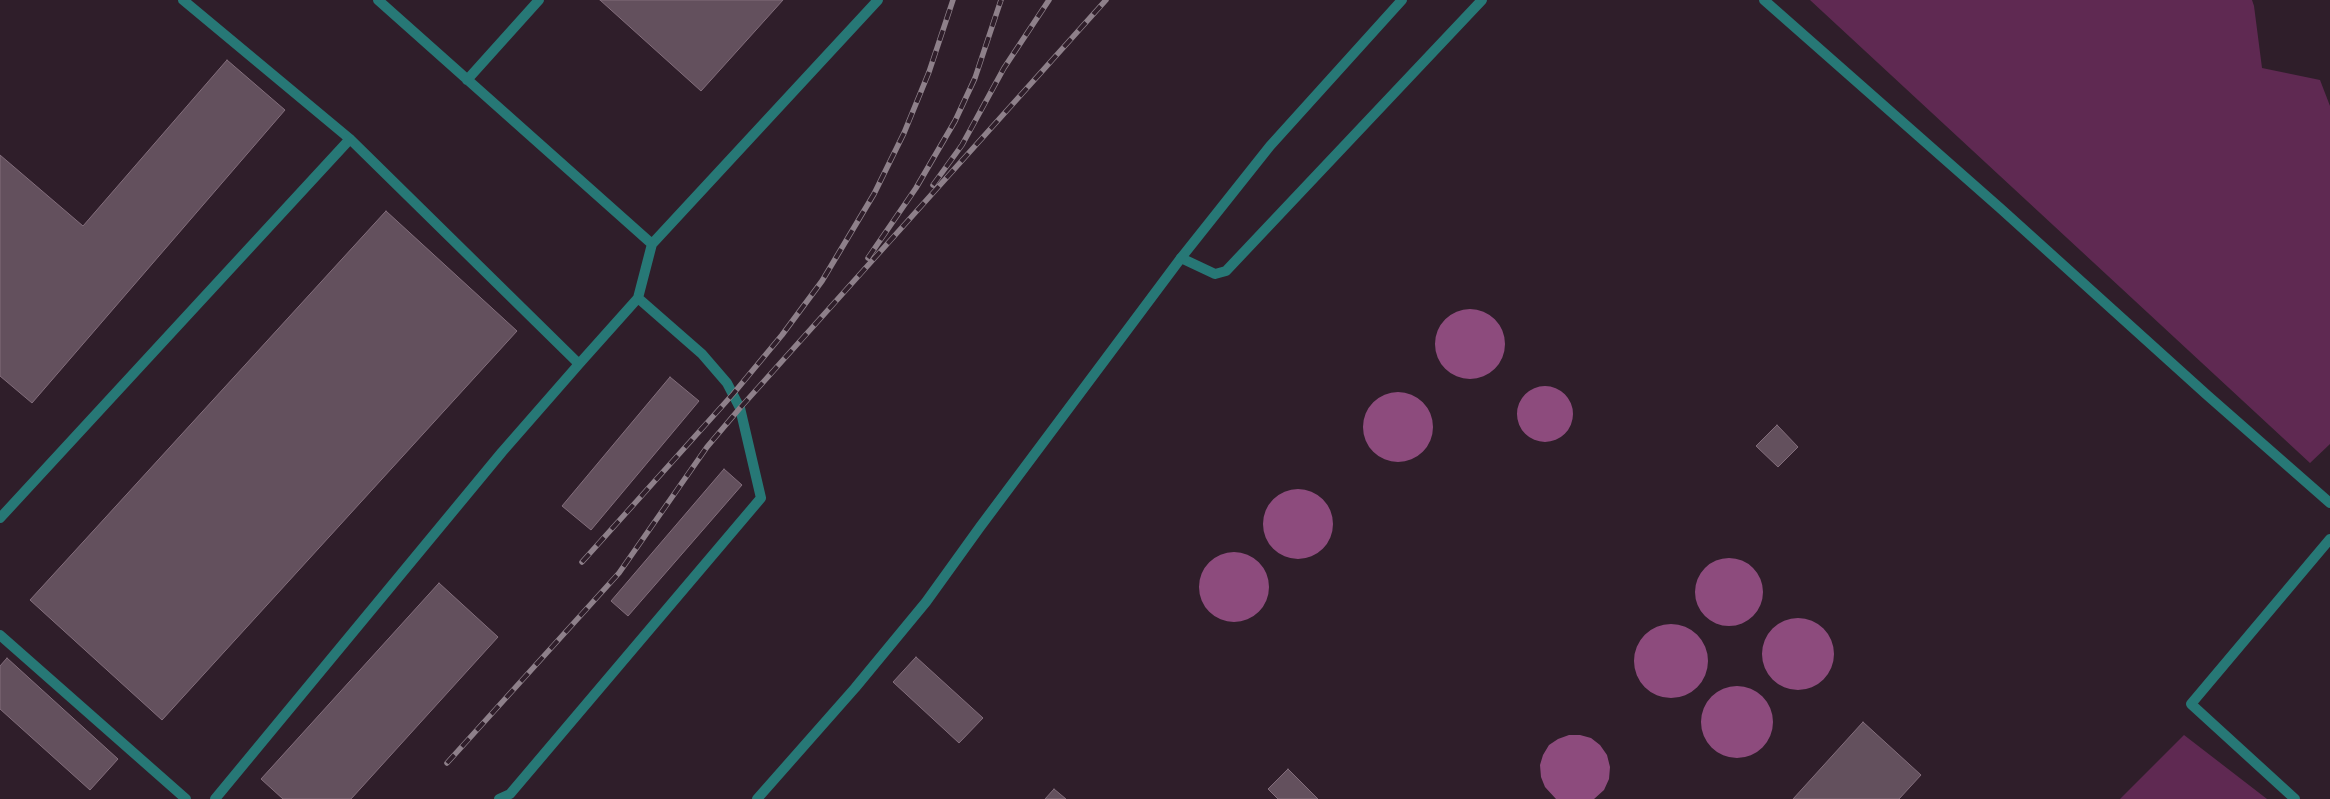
<!DOCTYPE html>
<html>
<head>
<meta charset="utf-8">
<style>
  body { margin:0 }
  canvas { display:block; background:#2f1e2a }
</style>
</head>
<body>
<canvas width="2330" height="799"></canvas>
<script>
const ctx = document.querySelector('canvas').getContext('2d');
ctx.lineJoin = 'round';
function fillPath(path, color) { ctx.fillStyle = color; ctx.fill(path, 'evenodd'); }
const toPath = rows => new Path2D(rows.map(r => 'M' + r).join(''));
function stroke(path, color, width, dash) { ctx.strokeStyle = color; ctx.lineWidth = width; ctx.lineCap = dash ? 'butt' : 'round'; ctx.setLineDash(dash || []); ctx.stroke(path); }
const green = toPath([
  [1810,0,2252,0,2254,6,2262,68,2320,80,2330,106,2330,444,2310,463],
  [2184,735,2267,799,2120,799]
]);
const water = toPath([
  '1435 344a35 35 0 1 1 70 0a35 35 0 1 1-70 0Z',
  '1517 414a28 28 0 1 1 56 0a28 28 0 1 1-56 0Z',
  '1363 427a35 35 0 1 1 70 0a35 35 0 1 1-70 0Z',
  '1263 524a35 35 0 1 1 70 0a35 35 0 1 1-70 0Z',
  '1199 587a35 35 0 1 1 70 0a35 35 0 1 1-70 0Z',
  '1695 592a34 34 0 1 1 68 0a34 34 0 1 1-68 0Z',
  '1762 654a36 36 0 1 1 72 0a36 36 0 1 1-72 0Z',
  '1634 661a37 37 0 1 1 74 0a37 37 0 1 1-74 0Z',
  '1701 722a36 36 0 1 1 72 0a36 36 0 1 1-72 0Z',
  [1569,735,1580,735,1591,738,1600,745,1607,755,1610,767,1609,779,1604,790,1594,799,1556,799,1545,787,1541,777,1540,765,1543,755,1549,745,1558,739]
]);
const building = toPath([
  [600,0,783,0,701,91,600,0],
  [227,60,285,110,32,403,0,376,0,155,83,226,227,60],
  [386,211,517,331,162,720,30,600,386,211],
  [670,377,699,401,591,530,562,506,670,377],
  [1777,425,1798,447,1778,467,1756,446,1777,425],
  [724,469,742,485,628,616,611,601,724,469],
  [439,583,498,637,351,799,283,799,261,779,439,583],
  [916,657,983,718,959,743,893,682,916,657],
  [7,658,118,759,90,790,0,709,0,666,7,658],
  [1863,722,1921,775,1899,799,1793,799,1863,722],
  [1288,769,1318,799,1278,799,1268,789,1288,769],
  [1054,789,1066,799,1045,799,1054,789]
]);
const service = toPath([
  [183,0,350,139,579,364,638,298,652,244,378,0],
  [1764,0,2000,208,2207,395,2330,503],
  [467,80,539,0],
  [652,244,878,0],
  [1181,258,1215,274,1226,271,1482,0],
  [0,518,350,139],
  [0,635,186,799],
  [215,799,502,452,579,364],
  [499,799,510,794,761,498,740,408,727,383,702,354,638,298],
  [2295,799,2191,704,2330,539]
]);
const minor = toPath([
  [757,799,855,688,926,602,980,527,1181,258,1270,146,1402,0]
]);
const rail = toPath([
  [933,185,962,145,1004,68,1049,0],
  [868,258,916,188,955,121,975,78,1001,0],
  [582,562,733,394,782,335,822,281,874,194,904,133,929,72,953,0],
  [447,763,619,573,707,447,740,408,1106,0]
]);
fillPath(green, '#5f2952');
fillPath(water, '#8d4b7d');
fillPath(building, '#63505d');
stroke(building, '#826d7b', 1);
stroke(service, '#277876', 10);
stroke(minor, '#277876', 10);
stroke(rail, '#8e808a', 5.5);
stroke(rail, '#2f1e2a', 4, [11]);
</script>
</body>
</html>
